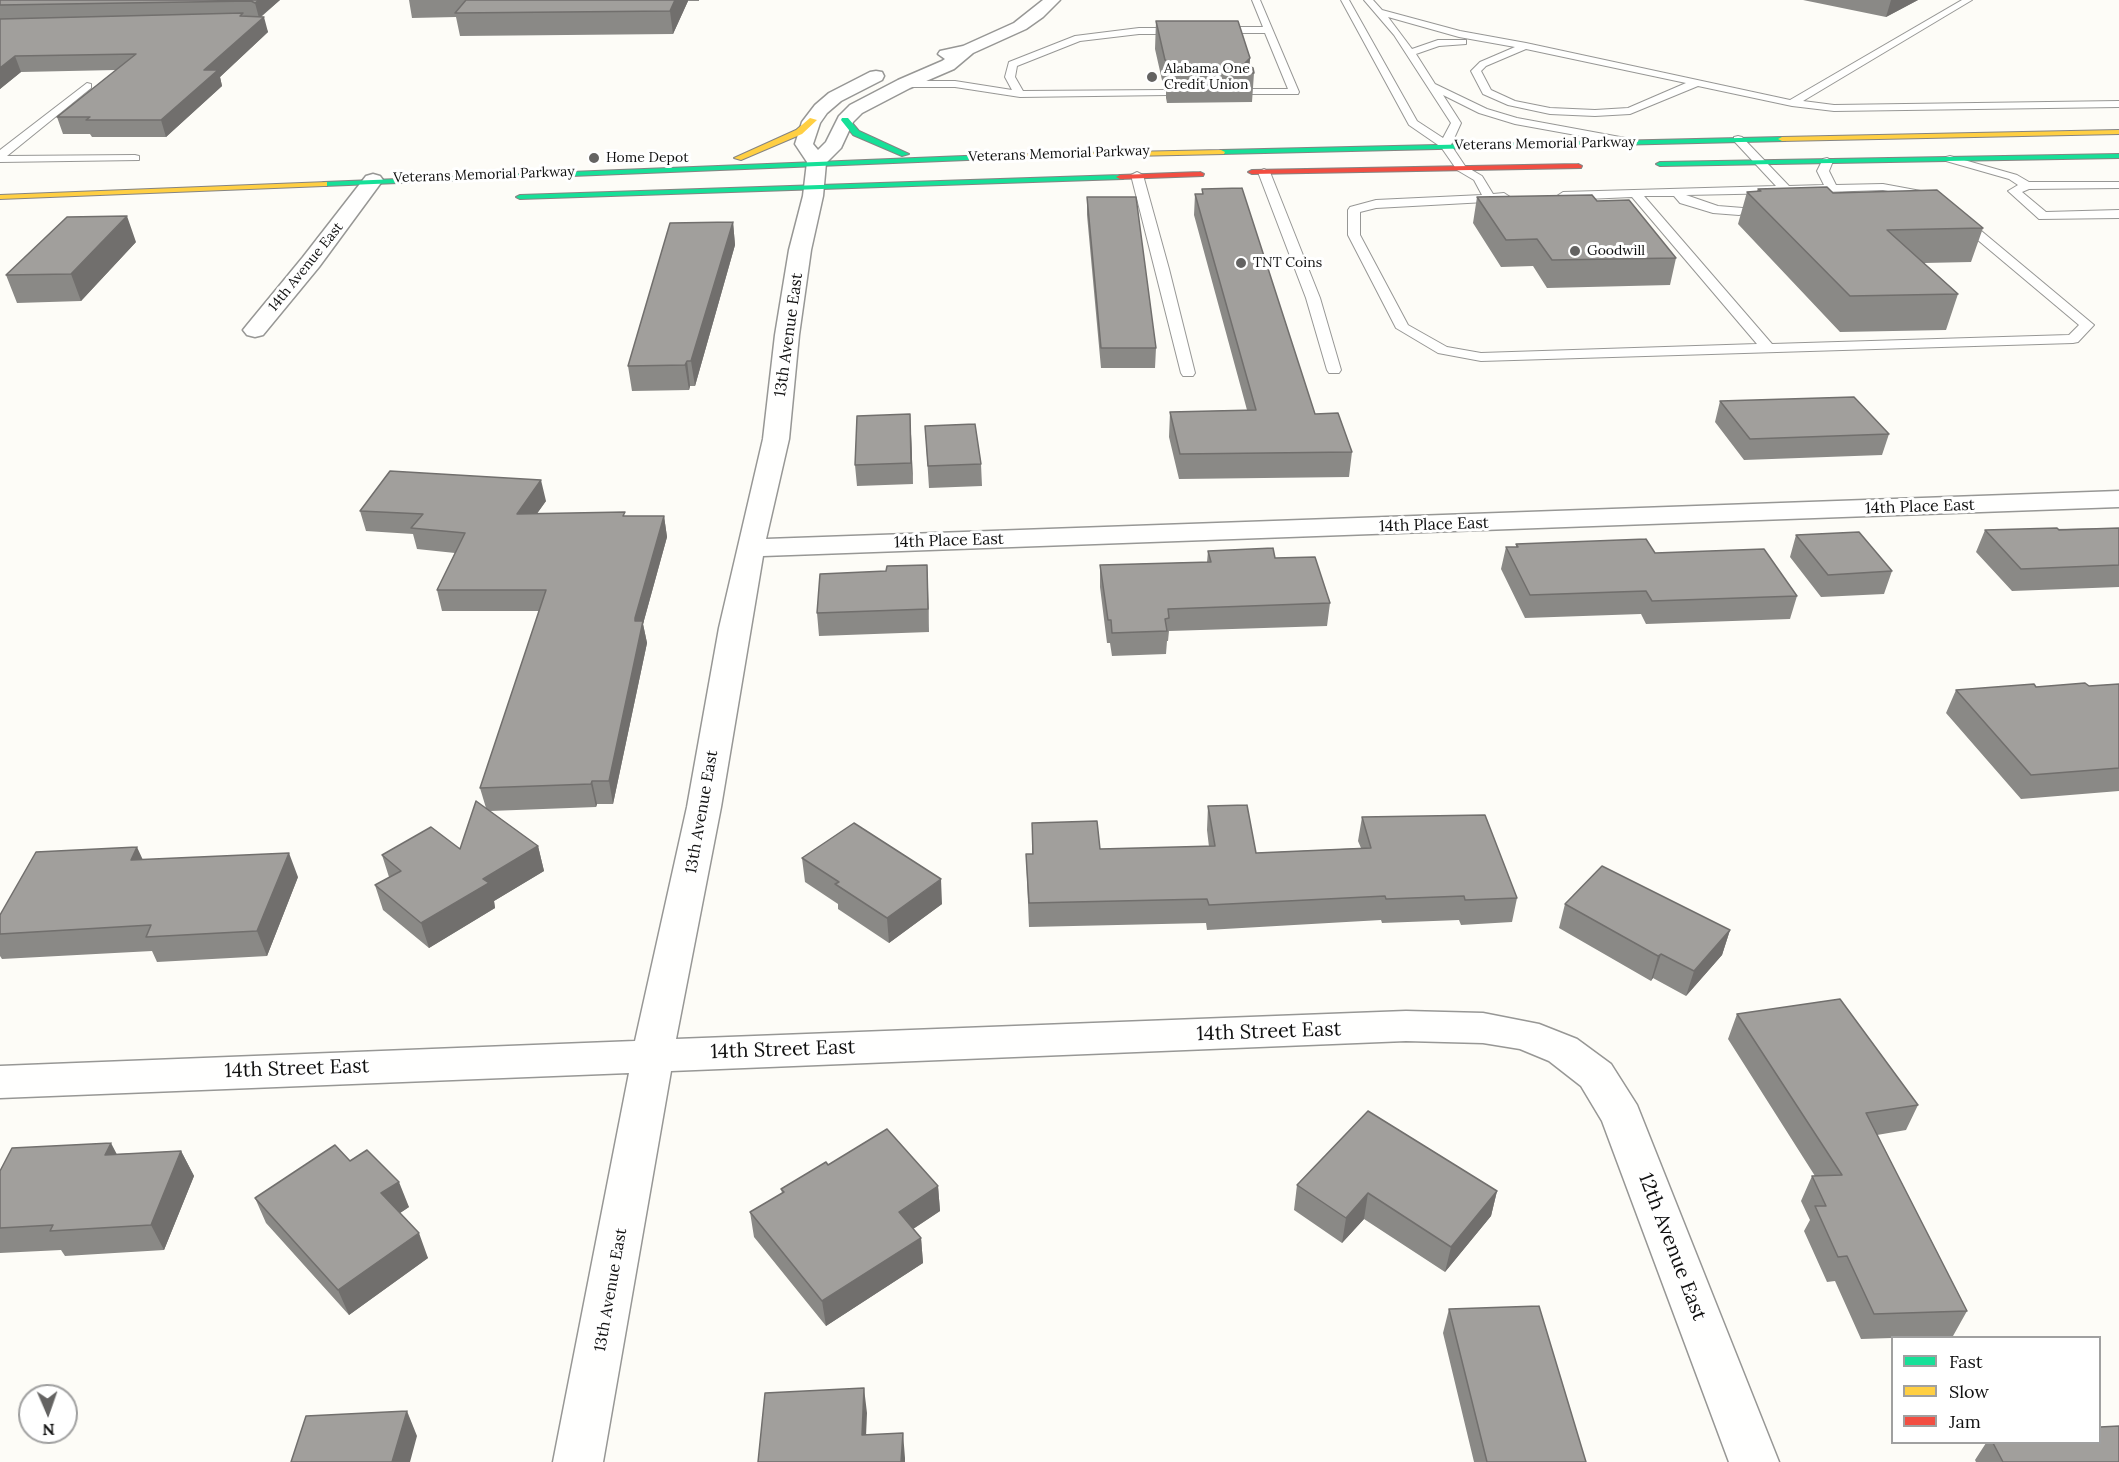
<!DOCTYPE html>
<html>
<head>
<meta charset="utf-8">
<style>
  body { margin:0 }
  #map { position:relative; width:2119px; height:1462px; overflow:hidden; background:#fdfcf7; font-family:Lora,serif }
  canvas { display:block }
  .legend { position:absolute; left:1891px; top:1336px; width:210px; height:108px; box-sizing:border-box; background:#fff; border:2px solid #a0a0a0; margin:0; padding:8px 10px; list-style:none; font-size:18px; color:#111 }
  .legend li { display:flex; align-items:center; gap:12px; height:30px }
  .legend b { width:30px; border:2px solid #a0a0a0 }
  .north { position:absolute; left:18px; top:1384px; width:60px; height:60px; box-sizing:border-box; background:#fff; border:2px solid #a0a0a0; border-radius:50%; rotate:178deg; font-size:16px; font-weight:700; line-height:24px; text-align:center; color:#111 }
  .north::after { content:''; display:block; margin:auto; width:21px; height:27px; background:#646362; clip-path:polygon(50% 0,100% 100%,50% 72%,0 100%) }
</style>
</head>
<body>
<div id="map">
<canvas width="2119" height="1462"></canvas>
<ul class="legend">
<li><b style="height:8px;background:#16e098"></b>Fast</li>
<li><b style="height:8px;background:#ffcf43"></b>Slow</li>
<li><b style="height:8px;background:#f24e42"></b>Jam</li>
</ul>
<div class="north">N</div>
</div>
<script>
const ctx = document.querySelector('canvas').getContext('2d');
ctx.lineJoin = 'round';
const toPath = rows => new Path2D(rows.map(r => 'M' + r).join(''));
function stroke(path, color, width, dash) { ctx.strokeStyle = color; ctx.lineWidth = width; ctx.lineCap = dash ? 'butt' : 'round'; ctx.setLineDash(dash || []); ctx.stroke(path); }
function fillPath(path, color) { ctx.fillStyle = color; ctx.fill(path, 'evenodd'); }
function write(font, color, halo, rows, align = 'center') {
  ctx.font = font + ' Lora,serif'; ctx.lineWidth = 6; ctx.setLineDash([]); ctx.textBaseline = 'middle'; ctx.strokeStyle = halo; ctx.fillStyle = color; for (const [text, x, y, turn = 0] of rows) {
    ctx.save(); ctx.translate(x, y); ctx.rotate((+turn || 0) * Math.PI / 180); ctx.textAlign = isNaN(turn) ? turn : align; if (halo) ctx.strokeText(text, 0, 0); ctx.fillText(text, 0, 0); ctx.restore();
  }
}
const lane = toPath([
  [1252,0,1260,0,1299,92,1298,94,1245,94,1244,92,1249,89,1288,89,1265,33,1214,33,1209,30,1214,27,1263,27,1252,0],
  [1341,0,1349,0,1417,121,1443,138,1451,123,1394,35,1364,0,1373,0,1382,10,1460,31,1526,43,1790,100,1962,0,1972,0,1803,101,1834,105,2119,101,2119,107,1834,111,1792,106,1698,86,1630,114,1595,116,1550,114,1508,105,1483,94,1471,71,1480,62,1515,47,1459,37,1388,17,1412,49,1438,40,1466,40,1466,44,1439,46,1416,54,1435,84,1487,109,1517,118,1631,139,1636,142,1631,145,1515,124,1479,113,1443,95,1461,123,1451,145,1465,166,1482,176,1493,194,1504,193,1510,197,1504,201,1376,208,1360,212,1360,235,1408,325,1447,347,1481,353,1757,344,1632,197,1563,200,1557,196,1563,192,1776,186,1734,141,1734,137,1738,136,1742,137,1789,186,1824,185,1817,171,1823,159,1827,158,1833,161,1829,171,1836,185,1883,184,1937,194,2094,325,2078,342,2073,343,1481,361,1438,353,1396,328,1348,235,1348,210,1350,207,1376,200,1482,195,1474,180,1457,170,1441,147,1409,125,1341,0],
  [1526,49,1686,83,1628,108,1595,110,1550,108,1515,101,1491,90,1481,71,1486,66,1526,49],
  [1883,190,1929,199,2079,325,2069,335,1772,344,1644,196,1674,196,1680,203,1713,213,1739,215,1743,214,1743,208,1718,206,1686,195,1783,193,1792,200,1798,196,1795,193,1883,190],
  [1139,28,1182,28,1187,31,1182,34,1139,34,1080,41,1017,66,1015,77,1023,91,1164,90,1169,93,1168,95,1020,97,955,87,904,87,899,84,904,81,955,81,1012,90,1005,77,1009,62,1075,36,1139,28],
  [87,83,91,84,91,88,7,156,135,155,139,156,139,160,0,162,0,150,87,83],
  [1950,156,2017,175,2029,182,2119,182,2119,188,2029,189,2022,192,2046,212,2119,210,2119,218,2039,219,2008,191,2018,185,2009,179,1946,161,1946,157,1950,156],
  [1264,169,1270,172,1320,298,1341,370,1339,373,1329,373,1327,370,1306,298,1258,172,1264,169],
  [1137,172,1143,175,1169,269,1195,373,1193,376,1183,376,1181,373,1131,175,1137,172]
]);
const street = toPath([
  [1043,0,1060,0,1043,17,1026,29,973,53,954,69,910,88,862,113,853,122,841,148,826,163,823,196,811,250,799,335,789,439,766,539,2119,491,2119,507,763,556,721,807,676,1039,1406,1011,1483,1013,1539,1024,1577,1039,1611,1064,1637,1105,1779,1462,1729,1462,1602,1121,1581,1086,1549,1061,1520,1049,1483,1043,1406,1041,671,1071,603,1462,553,1462,629,1073,0,1098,0,1066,635,1041,687,807,719,628,763,439,775,335,789,250,803,196,807,162,795,144,802,122,815,105,829,93,870,72,876,71,882,72,884,76,882,80,841,101,827,113,820,123,813,144,818,150,826,142,839,116,850,105,898,80,942,61,945,59,938,54,940,51,963,46,1014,23,1043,0],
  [373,174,380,176,383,180,319,267,263,335,255,337,247,335,243,330,247,325,303,257,366,176,373,174]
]);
const fast = toPath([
  [842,118,848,118,859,131,909,154,902,156,853,135,841,120,842,118],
  [1782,137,1785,137,1785,141,1221,154,1217,152,1221,150,1782,137],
  [2119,154,2119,158,1660,166,1656,164,1660,162,2119,154],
  [989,155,992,155,992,159,324,186,320,184,324,182,989,155],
  [1120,175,1124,177,1123,179,520,199,516,197,520,195,1120,175]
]);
const slow = toPath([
  [810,118,817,120,802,134,741,160,734,158,796,130,810,118],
  [2119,130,2119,134,1782,141,1778,139,1782,137,2119,130],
  [1221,150,1225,152,1224,154,989,159,985,157,989,155,1221,150],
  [327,182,327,186,324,186,0,199,0,195,327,182]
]);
const jam = toPath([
  [1578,164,1582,166,1581,168,1252,174,1248,172,1252,170,1578,164],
  [1200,172,1204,174,1203,176,1120,179,1116,177,1120,175,1200,172]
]);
const wall = toPath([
  [0,0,280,0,261,17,268,32,220,77,222,86,166,137,92,137,90,134,63,134,57,117,116,70,21,72,0,89],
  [409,0,699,0,699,1,688,1,673,34,460,36,456,17,412,18],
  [1803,0,1918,0,1886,17],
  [1156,21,1250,58,1249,66,1254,73,1252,102,1167,103,1166,98,1166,90,1164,89,1155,49],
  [1202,189,1315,414,1352,452,1349,477,1179,479,1169,437,1170,412,1247,410,1194,215,1195,194,1202,194],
  [1758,189,1833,193,1983,228,1971,262,1924,263,1958,294,1946,330,1840,332,1738,224,1747,192,1757,191],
  [1087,197,1156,348,1155,368,1101,368,1087,215],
  [1477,197,1597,201,1676,258,1670,285,1547,288,1533,266,1501,267,1473,223],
  [733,222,735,245,695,386,690,386,689,390,632,391,628,366],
  [136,242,81,301,17,303,6,275],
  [1720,401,1889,434,1882,455,1744,460,1715,422],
  [925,426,981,464,982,486,929,488],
  [911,434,913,484,857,486,855,465],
  [546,501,537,513,625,516,664,516,667,537,643,624,647,643,613,804,597,804,596,807,490,811,538,846,544,871,494,901,495,908,429,948,383,910,375,885,389,877,382,855,460,849,486,808,480,788,539,611,442,611,437,590,455,553,417,549,413,534,366,531,360,511],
  [2119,528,2119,587,2012,591,1976,552,1985,530],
  [1796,535,1892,571,1884,594,1821,597,1790,557],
  [1516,544,1655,553,1797,596,1790,619,1646,624,1641,614,1525,618,1501,569,1506,547,1516,547],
  [1208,551,1275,558,1330,603,1327,626,1169,631,1168,641,1167,641,1166,654,1112,656,1110,643,1107,643,1100,587,1100,565,1207,562],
  [927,565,929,632,819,636,817,613,886,571],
  [2119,684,2119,791,2021,799,1946,713,1956,690,2036,687,2089,686],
  [1208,806,1256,853,1361,848,1358,841,1362,817,1517,898,1512,922,1461,925,1459,920,1382,923,1381,920,1207,930,1206,923,1029,927,1026,854,1032,854,1032,823,1100,849,1209,847,1207,830],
  [802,858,942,904,889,943,838,909,838,904,805,882],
  [143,860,298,877,267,956,157,962,152,951,2,959,0,956,0,915],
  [1565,904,1730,930,1722,955,1686,996,1653,978,1651,981,1559,928],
  [1737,1014,1918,1105,1906,1130,1877,1135,1967,1311,1953,1336,1861,1339,1835,1281,1827,1282,1804,1231,1810,1220,1801,1201,1812,1176,1815,1176,1728,1039],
  [181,1151,194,1176,164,1250,65,1256,61,1250,0,1253,0,1171,117,1154],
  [350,1161,409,1207,400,1213,428,1258,349,1315,266,1223,255,1198],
  [828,1165,938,1186,940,1211,913,1229,921,1238,923,1263,826,1326,754,1237,750,1212,782,1193,781,1189],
  [1297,1185,1497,1191,1491,1216,1445,1272,1364,1219,1342,1243,1294,1210],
  [1449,1309,1586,1462,1474,1462,1443,1333],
  [1986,1443,2100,1443,2119,1462,1976,1462,1975,1460]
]);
const shadedWall = toPath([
  [259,0,280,0,259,18,255,3],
  [675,0,688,0,688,1,673,34,670,11],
  [1891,0,1918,0,1886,17],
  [264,17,268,32,220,77,222,86,166,137,161,120,204,70],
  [15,56,21,72,0,89,0,68],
  [1250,58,1249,73,1244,64],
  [127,216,136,242,81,301,71,274],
  [733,222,735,245,695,386,691,361],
  [687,361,690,386,689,390,685,365],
  [910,414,911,434,913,484,911,463],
  [541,480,546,501,522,535,517,514],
  [664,516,667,537,643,624,647,643,613,804,609,781,635,618],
  [927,565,928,587,929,632,928,609],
  [592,781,597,804,596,807,591,784],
  [538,846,544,871,494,901,495,908,429,948,421,923,483,879],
  [137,847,148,871,131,860],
  [289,853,298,877,267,956,257,931],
  [941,879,942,904,889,943,887,918],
  [1730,930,1722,955,1686,996,1694,971],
  [1661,954,1653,978,1651,981,1658,956],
  [111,1143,124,1168,105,1155],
  [181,1151,194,1176,164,1250,151,1225],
  [399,1182,409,1207,391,1219,381,1193],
  [938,1186,940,1211,901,1237,899,1212],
  [1497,1191,1491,1216,1445,1272,1451,1247],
  [1368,1193,1364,1219,1342,1243,1346,1218],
  [419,1233,428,1258,349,1315,338,1290],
  [921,1238,923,1263,826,1326,822,1301],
  [864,1388,867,1413,865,1459,862,1435],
  [407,1411,417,1436,410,1462,392,1462],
  [903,1433,905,1458,905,1462,901,1462]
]);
const building = toPath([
  [0,0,259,0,255,3,251,1,0,5,0,0],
  [466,0,675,0,670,11,455,13,466,0],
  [243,13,240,16,264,17,204,70,218,70,161,120,86,120,90,117,57,117,136,54,15,56,0,68,0,19,243,13],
  [1156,21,1238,21,1250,58,1244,64,1253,68,1254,73,1168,74,1167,68,1172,63,1165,60,1156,21],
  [1827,187,1833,193,1937,190,1983,228,1887,230,1958,294,1850,296,1747,192,1761,191,1758,189,1827,187],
  [1242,188,1315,414,1338,413,1352,452,1180,454,1170,412,1256,410,1195,194,1203,194,1202,189,1242,188],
  [1592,195,1597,201,1629,200,1676,258,1552,260,1537,239,1506,240,1477,197,1592,195],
  [1087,197,1136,197,1156,348,1101,348,1087,197],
  [127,216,71,274,6,275,67,217,127,216],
  [733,222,691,361,687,361,685,365,628,366,670,223,733,222],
  [1854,397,1889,434,1750,439,1720,401,1854,397],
  [910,414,911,463,855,465,857,416,910,414],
  [975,424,981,464,928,466,925,426,975,424],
  [390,471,541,480,517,514,625,512,623,516,664,516,635,618,635,621,643,621,609,781,592,781,591,784,480,788,546,590,437,590,465,533,411,528,423,514,360,511,390,471],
  [2057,528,2059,530,2119,528,2119,565,2021,569,1985,530,2057,528],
  [1859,532,1892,571,1828,575,1796,535,1859,532],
  [1646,539,1655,553,1764,549,1797,596,1652,601,1646,591,1530,595,1506,547,1518,547,1516,544,1646,539],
  [1273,548,1275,558,1315,557,1330,603,1168,609,1169,618,1165,619,1167,631,1112,633,1111,620,1108,620,1100,565,1211,562,1208,551,1273,548],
  [927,565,928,609,817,613,820,574,886,571,887,566,927,565],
  [2085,683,2089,686,2119,684,2119,768,2031,775,1956,690,2034,684,2036,687,2085,683],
  [476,801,538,846,483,879,489,883,421,923,375,885,401,871,382,855,431,827,460,849,476,801],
  [1247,805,1256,853,1371,848,1362,817,1485,815,1517,898,1465,900,1464,896,1386,899,1385,896,1209,905,1207,899,1029,903,1026,854,1033,854,1032,823,1097,821,1100,849,1215,846,1208,806,1247,805],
  [854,823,941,879,887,918,835,884,839,882,802,858,854,823],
  [137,847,131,860,289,853,257,931,146,937,151,925,0,934,0,915,36,852,137,847],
  [1602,866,1730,930,1694,971,1661,954,1658,956,1565,904,1602,866],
  [1840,999,1918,1105,1866,1113,1967,1311,1874,1314,1847,1256,1838,1257,1815,1206,1826,1206,1812,1176,1842,1175,1737,1014,1840,999],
  [1368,1111,1497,1191,1451,1247,1368,1193,1346,1218,1297,1185,1368,1111],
  [887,1129,938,1186,899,1212,921,1238,822,1301,750,1212,784,1192,781,1189,826,1162,828,1165,887,1129],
  [111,1143,105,1155,181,1151,151,1225,50,1231,53,1225,0,1228,0,1171,12,1148,111,1143],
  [335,1145,350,1161,367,1150,399,1182,381,1193,419,1233,338,1290,255,1198,335,1145],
  [1539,1306,1586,1462,1487,1462,1449,1309,1539,1306],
  [864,1388,862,1435,903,1433,901,1462,758,1462,765,1393,864,1388],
  [407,1411,392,1462,291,1462,306,1416,407,1411],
  [2119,1426,2119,1462,2003,1462,1993,1443,2100,1443,2100,1427,2119,1426]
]);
const markers = [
  [1152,77,6,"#646362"],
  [594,158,6,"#646362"],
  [1575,251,6,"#646362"],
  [1241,263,6,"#646362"]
];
const farPoinames = [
  ["Alabama One",1164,69],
  ["Credit Union",1164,85],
  ["Home Depot",606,158],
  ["Goodwill",1587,251],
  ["TNT Coins",1253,263]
];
const farStreetnames = [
  ["Veterans Memorial Parkway",1545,144,-1],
  ["Veterans Memorial Parkway",1059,154,-2],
  ["Veterans Memorial Parkway",484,175,-2],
  ["14th Avenue East",306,267,-51]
];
const streetNames = [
  ["13th Avenue East",789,335,-82],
  ["14th Place East",1920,507,-2],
  ["14th Place East",1434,525,-2],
  ["14th Place East",949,541,-2],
  ["13th Avenue East",702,812,-80],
  ["13th Avenue East",611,1290,-80]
];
const nearStreetnames = [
  ["14th Street East",1269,1032,-2],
  ["14th Street East",783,1050,-2],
  ["14th Street East",297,1069,-2],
  ["12th Avenue East",1672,1247,69]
];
stroke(lane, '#979795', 2);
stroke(street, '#979795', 3);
stroke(fast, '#858482', 2);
stroke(slow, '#858482', 2);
stroke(jam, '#858482', 2);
fillPath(lane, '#fffffe');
fillPath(street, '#fffffe');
fillPath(fast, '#16e098');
fillPath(slow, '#ffcf43');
fillPath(jam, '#f24e42');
fillPath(wall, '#8a8986');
fillPath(shadedWall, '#716f6d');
fillPath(building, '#a19f9c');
stroke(building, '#716f6d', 1.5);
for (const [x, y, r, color] of markers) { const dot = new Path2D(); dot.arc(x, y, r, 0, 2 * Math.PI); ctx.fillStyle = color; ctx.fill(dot); stroke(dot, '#fff', 2); }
write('14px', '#111', '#fff', farPoinames, 'left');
write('14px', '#111', '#fff', farStreetnames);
write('16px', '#111', '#fff', streetNames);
write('20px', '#111', '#fff', nearStreetnames);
</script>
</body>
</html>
